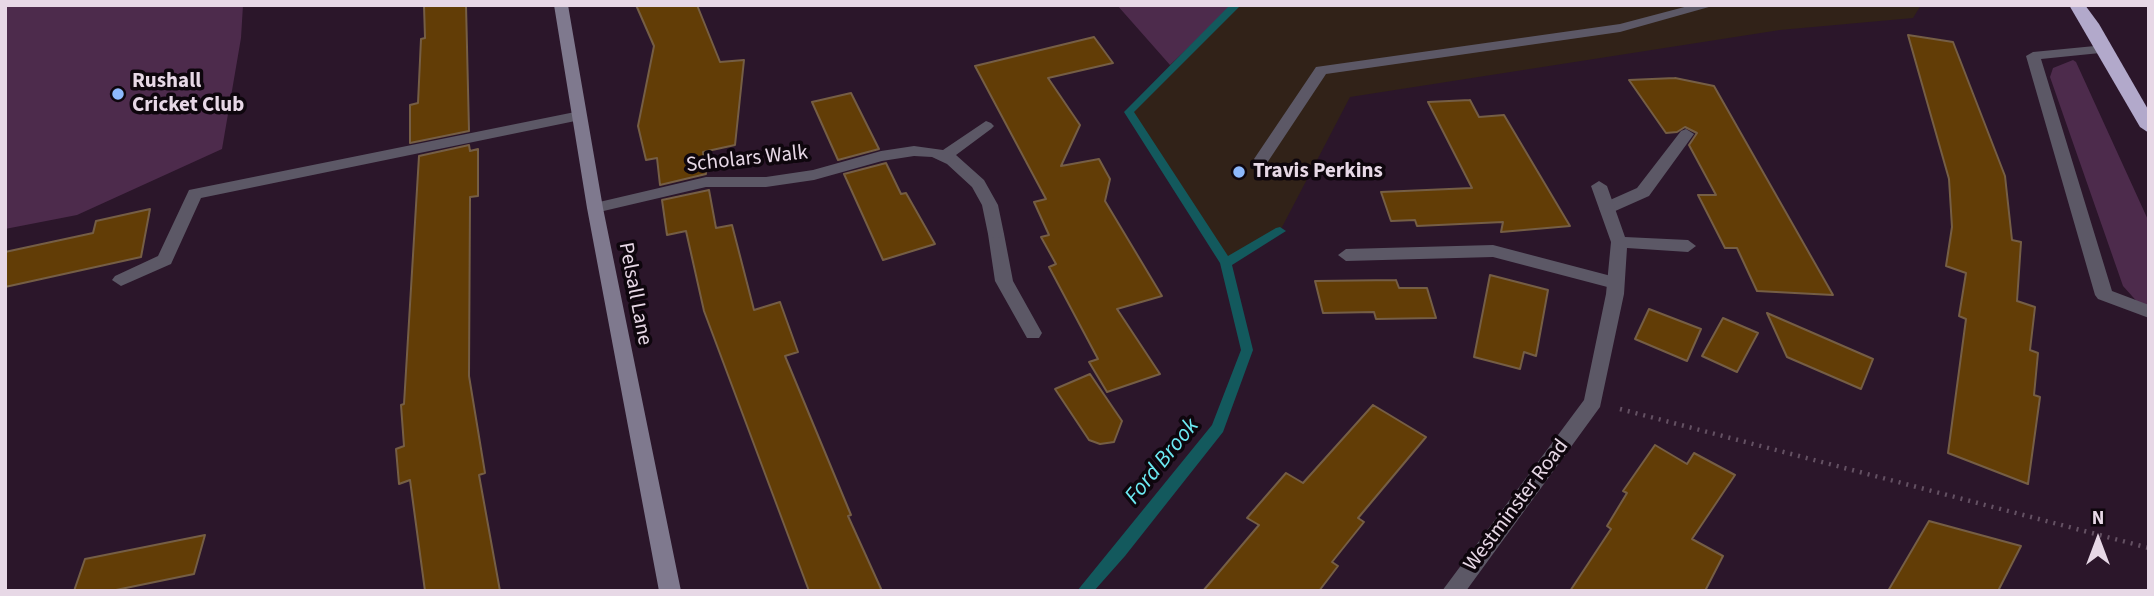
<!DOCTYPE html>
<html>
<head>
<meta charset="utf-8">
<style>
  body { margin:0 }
  #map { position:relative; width:2154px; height:596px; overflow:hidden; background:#2b162a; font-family:"Source Sans 3",sans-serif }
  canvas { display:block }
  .frame { position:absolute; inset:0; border:7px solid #e7d8e6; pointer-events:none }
  .north { position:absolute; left:2063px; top:505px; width:70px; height:70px; -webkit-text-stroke:5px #0e060d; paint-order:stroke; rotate:0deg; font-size:19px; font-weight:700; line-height:28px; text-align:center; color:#e7d8e6 }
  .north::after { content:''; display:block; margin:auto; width:24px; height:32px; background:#e7d8e6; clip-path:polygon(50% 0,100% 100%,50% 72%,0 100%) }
</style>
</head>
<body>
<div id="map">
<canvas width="2154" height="596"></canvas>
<div class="frame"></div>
<div class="north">N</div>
</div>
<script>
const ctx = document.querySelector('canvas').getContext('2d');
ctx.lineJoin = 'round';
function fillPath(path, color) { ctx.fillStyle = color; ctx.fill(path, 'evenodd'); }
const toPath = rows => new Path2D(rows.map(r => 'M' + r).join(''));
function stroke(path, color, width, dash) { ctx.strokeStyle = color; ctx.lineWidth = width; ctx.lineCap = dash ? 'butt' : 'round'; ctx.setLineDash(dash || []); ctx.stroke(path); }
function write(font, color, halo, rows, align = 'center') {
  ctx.font = font + ' "Source Sans 3",sans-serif'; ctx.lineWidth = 7; ctx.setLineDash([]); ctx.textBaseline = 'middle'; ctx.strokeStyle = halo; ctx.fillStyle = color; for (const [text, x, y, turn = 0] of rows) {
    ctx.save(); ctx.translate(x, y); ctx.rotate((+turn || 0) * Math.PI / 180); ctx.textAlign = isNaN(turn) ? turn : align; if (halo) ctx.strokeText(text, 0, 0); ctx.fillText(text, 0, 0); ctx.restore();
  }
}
const commercial = toPath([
  [1233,5,1921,5,1913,18,1780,30,1350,97,1280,231,1226,263,1129,112,1170,65]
]);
const green = toPath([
  [5,5,243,5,241,38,222,149,77,215,5,229],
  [1117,5,1233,5,1170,65],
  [2073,60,2076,62,2149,222,2149,308,2141,306,2123,286,2050,77,2053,68]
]);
const stream = toPath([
  [1230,5,1241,5,1134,112,1228,256,1276,228,1280,227,1286,231,1232,265,1253,350,1223,432,1125,556,1094,591,1077,591,1212,425,1241,350,1220,263,1124,112,1230,5]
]);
const building = toPath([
  [424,5,466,5,469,131,410,143,410,105,418,103,421,39,425,38,424,5],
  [636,5,697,5,720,62,744,60,735,145,703,152,706,174,660,185,657,158,646,160,638,126,654,46,636,5],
  [1908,35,1953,42,2005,176,2012,240,2021,242,2017,301,2035,307,2030,350,2038,353,2034,395,2040,397,2028,484,1948,453,1966,319,1959,316,1966,273,1946,266,1952,227,1949,179,1908,35],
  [1094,37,1113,63,1048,78,1080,125,1061,166,1099,159,1110,179,1105,201,1162,296,1117,309,1160,374,1107,392,1089,362,1098,359,1049,267,1056,264,1041,237,1049,235,1034,202,1046,199,975,66,1094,37],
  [1675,78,1714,86,1833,295,1757,291,1737,248,1725,248,1698,195,1716,195,1689,145,1697,133,1685,127,1677,132,1666,133,1629,80,1675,78],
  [851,93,879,149,838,160,812,102,851,93],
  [1470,100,1479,117,1504,115,1570,226,1501,232,1503,222,1417,226,1415,220,1391,221,1381,192,1472,188,1428,102,1470,100],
  [469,145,470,151,478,149,478,196,470,197,469,376,485,473,479,475,500,591,425,591,410,480,399,484,396,449,404,446,401,405,404,404,419,156,469,145],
  [886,163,901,194,906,193,935,244,883,260,844,174,886,163],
  [709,190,716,228,732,225,754,310,780,302,798,352,785,356,851,515,848,516,882,591,809,591,704,311,686,231,667,235,662,200,709,190],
  [150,209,141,257,5,287,5,252,93,233,96,221,150,209],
  [1490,275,1548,290,1536,356,1524,352,1520,369,1474,357,1490,275],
  [1396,280,1399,288,1427,288,1436,318,1376,319,1374,312,1323,313,1315,281,1396,280],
  [1649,309,1701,329,1687,361,1635,339,1649,309],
  [1767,313,1873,359,1861,389,1787,357,1767,313],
  [1723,318,1758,333,1737,372,1702,356,1723,318],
  [1090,374,1122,421,1114,442,1100,444,1089,440,1055,389,1090,374],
  [1373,405,1426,437,1358,518,1364,522,1332,562,1338,566,1319,591,1203,591,1259,525,1247,518,1286,473,1303,483,1373,405],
  [1655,445,1687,464,1694,453,1735,475,1692,539,1723,556,1705,591,1570,591,1611,529,1607,526,1627,493,1623,491,1655,445],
  [1929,521,2021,546,1998,591,1888,591,1929,521],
  [205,535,194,574,111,591,74,591,85,559,205,535]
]);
const path = toPath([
  [1620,409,2149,548]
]);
const lane = toPath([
  [1692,5,1716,5,1620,32,1326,74,1267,163,1257,163,1254,159,1316,67,1620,24,1692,5],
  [580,111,585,113,587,116,585,119,201,198,171,264,121,286,112,280,115,276,158,256,189,190,580,111],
  [1686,129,1694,134,1649,196,1613,212,1601,212,1599,208,1601,204,1637,188,1681,131,1686,129],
  [996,228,1004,234,1013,281,1042,333,1039,338,1027,338,995,281,988,234,996,228],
  [1493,245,1615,277,1624,283,1615,289,1493,257,1346,261,1338,255,1346,249,1493,245]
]);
const street = toPath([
  [2105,45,2112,49,2110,52,2041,59,2112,291,2149,305,2149,318,2098,299,2095,295,2026,56,2033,52,2105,45],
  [986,121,991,123,994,126,991,129,956,155,984,180,998,205,1004,234,996,240,988,234,982,205,972,187,947,164,932,157,914,156,882,161,814,180,766,187,706,187,595,213,587,208,595,203,706,177,766,177,813,170,881,151,914,146,943,150,986,121],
  [1599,181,1607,186,1625,237,1688,240,1696,246,1688,252,1627,248,1624,294,1600,407,1466,591,1442,591,1584,400,1606,294,1611,242,1591,186,1599,181]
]);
const secondary = toPath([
  [554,5,568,5,603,208,681,591,659,591,587,208,554,5]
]);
const highway = toPath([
  [2069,5,2085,5,2099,24,2149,111,2149,133,2140,127,2069,5]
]);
const markers = [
  [118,94,7,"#8db9fc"],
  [1239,172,7,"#8db9fc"]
];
const poiNames = [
  ["Rushall",132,82],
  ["Cricket Club",132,106],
  ["Travis Perkins",1253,172]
];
const streetNames = [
  ["Scholars Walk",747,160,-6],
  ["Pelsall Lane",634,294,79],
  ["Westminster Road",1517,506,-53]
];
const waterNames = [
  ["Ford Brook",1163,462,-51]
];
fillPath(commercial, '#312218');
fillPath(green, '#4d2b4c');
fillPath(stream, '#13595d');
fillPath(building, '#623d06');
stroke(building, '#755e45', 2);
stroke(path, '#645163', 4.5, [2, 6]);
fillPath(lane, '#5c5866');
fillPath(street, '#5c5866');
fillPath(secondary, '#7f798e');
fillPath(highway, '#b2a9cb');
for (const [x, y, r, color] of markers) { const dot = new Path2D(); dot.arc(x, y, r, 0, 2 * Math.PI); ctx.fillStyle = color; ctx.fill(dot); stroke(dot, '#0e060d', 2.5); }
write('bold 21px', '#e7d8e6', '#0e060d', poiNames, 'left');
write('21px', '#e7d8e6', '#0e060d', streetNames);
write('italic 23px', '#6debf4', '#0e060d', waterNames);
</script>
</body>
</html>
